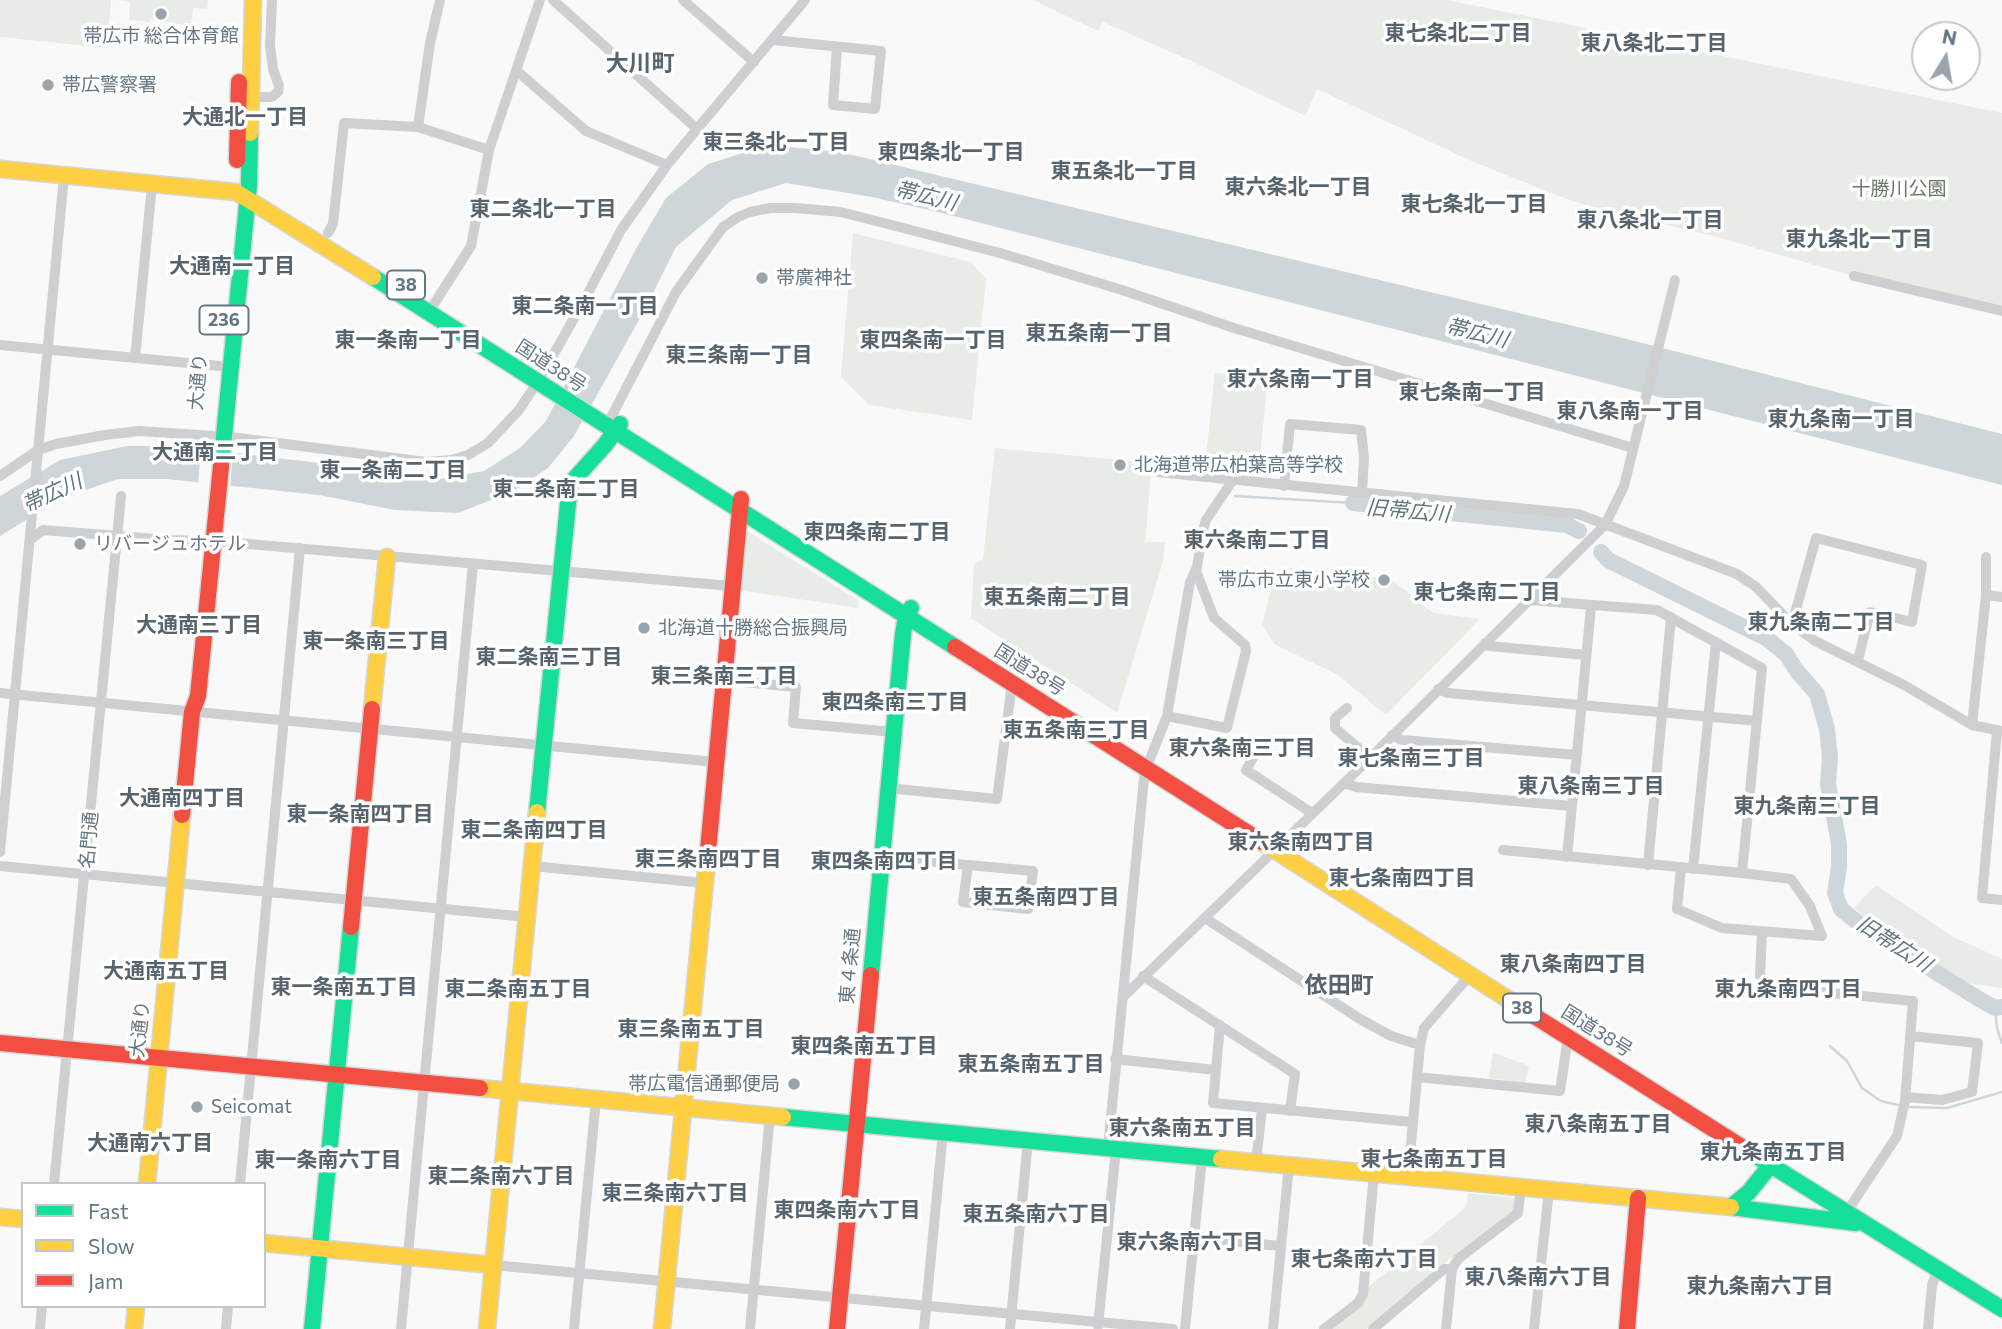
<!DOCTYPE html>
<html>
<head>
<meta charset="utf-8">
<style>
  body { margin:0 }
  #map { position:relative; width:2002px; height:1329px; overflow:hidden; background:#f9f9f9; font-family:Commissioner,sans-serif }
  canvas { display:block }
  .legend { position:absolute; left:21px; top:1182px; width:245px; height:126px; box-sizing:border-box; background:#fff; border:2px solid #c1c8cd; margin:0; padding:9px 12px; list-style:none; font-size:21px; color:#657683 }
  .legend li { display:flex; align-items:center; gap:14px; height:35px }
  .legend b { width:35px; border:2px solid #c1c8cd }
  .north { position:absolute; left:1911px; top:21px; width:70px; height:70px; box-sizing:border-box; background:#fff; border:2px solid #c1c8cd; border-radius:50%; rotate:11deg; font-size:19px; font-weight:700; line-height:28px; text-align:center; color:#657683 }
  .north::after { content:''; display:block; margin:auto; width:24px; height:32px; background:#99a4ac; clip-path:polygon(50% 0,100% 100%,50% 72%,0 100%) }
</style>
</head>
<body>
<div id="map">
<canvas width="2002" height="1329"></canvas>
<ul class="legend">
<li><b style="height:9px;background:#16e098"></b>Fast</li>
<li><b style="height:9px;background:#ffcf43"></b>Slow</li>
<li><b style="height:9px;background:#f24e42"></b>Jam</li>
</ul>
<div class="north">N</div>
</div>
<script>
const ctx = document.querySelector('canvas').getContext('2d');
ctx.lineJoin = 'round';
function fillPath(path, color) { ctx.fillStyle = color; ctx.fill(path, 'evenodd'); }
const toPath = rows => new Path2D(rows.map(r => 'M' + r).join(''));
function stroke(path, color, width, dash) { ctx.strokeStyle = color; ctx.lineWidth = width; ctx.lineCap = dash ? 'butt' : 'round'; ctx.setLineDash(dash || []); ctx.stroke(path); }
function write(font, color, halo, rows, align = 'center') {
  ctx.font = font + ' Commissioner,"Noto Sans JP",sans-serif'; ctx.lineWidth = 7; ctx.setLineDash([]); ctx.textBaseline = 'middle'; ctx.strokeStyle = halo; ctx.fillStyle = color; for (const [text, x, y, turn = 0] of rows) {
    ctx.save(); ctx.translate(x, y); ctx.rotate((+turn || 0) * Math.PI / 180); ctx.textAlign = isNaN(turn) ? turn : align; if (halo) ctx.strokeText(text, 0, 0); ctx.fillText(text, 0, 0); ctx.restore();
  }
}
const green = toPath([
  [0,0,111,0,107,48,0,37],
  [117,0,208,0,207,9,193,8,191,26,150,19,150,22,129,20,130,2],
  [1033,0,1447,0,2002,113,2002,311,1854,276,1721,238,1585,205,1548,192,1467,159,1317,89,1305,116,1187,59,1103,22,1098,31],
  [853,233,971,262,986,279,972,420,869,405,841,377],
  [1215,373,1268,379,1258,473,1205,467],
  [995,448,1140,462,1151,475,1145,542,1165,542,1163,561,1117,713,971,618,974,564,983,559],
  [745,530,859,601,858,608,739,590],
  [1282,567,1391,579,1433,613,1480,619,1386,715,1338,675,1274,644,1262,624,1275,575],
  [1876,885,1953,937,2002,959,2002,988,1967,983,1877,927,1854,908],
  [1493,1052,1529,1066,1525,1083,1489,1078],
  [1468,1193,1517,1198,1514,1212,1448,1260,1366,1329,1329,1329,1365,1302,1367,1288,1466,1207]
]);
const water = toPath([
  [768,145,840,152,1603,333,2002,434,2002,485,942,213,872,197,786,183,732,200,676,247,644,311,574,436,548,468,514,491,458,513,395,510,319,495,167,479,118,479,62,498,0,536,0,496,60,460,127,446,177,446,369,469,429,481,484,471,520,448,546,421,637,247,666,198,708,164]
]);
const pier = toPath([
  [201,447,233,450,230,489,198,486]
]);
const stream = toPath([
  [1235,496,1353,503],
  [1995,1008,1997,1028,2002,1043],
  [1830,1046,1847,1061,1862,1088,1881,1101,1902,1106],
  [1908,1107,1947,1108,2002,1092]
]);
const river = toPath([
  [1353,503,1567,525,1579,531],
  [1601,552,1608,560,1766,638,1786,654,1797,671,1817,694,1827,729,1830,757,1828,784,1839,844,1839,867,1835,893,1841,909,1863,927,1979,999,1995,1008,2002,1007]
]);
const street = toPath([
  [553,0,696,128],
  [683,0,754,62],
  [773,40,881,51,875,109,833,105,837,47],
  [517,71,586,131,667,165],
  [252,97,272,97,278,92,279,86,273,69,270,46,272,0],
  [418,127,430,43,440,0],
  [328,233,333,224,344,123,418,127,489,150],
  [1854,276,2002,311],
  [434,304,471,246,489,150,540,0],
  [0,345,220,366],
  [135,358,152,185],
  [606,427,676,292,723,227,738,217,750,212,770,208,795,208,841,212,1000,253,1122,290,1234,328,1633,448],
  [223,436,426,462,451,460,468,455,488,443,519,410,542,375,586,297,621,230,667,165,805,0],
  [1157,472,1578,514,1737,574,1756,587,1792,624,1815,641,1904,685,1972,725,2002,731],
  [0,476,38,450,56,444,105,435,139,431,214,436],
  [1284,486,1290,424,1361,430,1364,458,1362,493],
  [30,540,43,530,168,540,214,541,732,586],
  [1986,595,2002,597],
  [1529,600,1657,610,1762,668,1742,873],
  [1792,624,1816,538,1922,565,1912,622,1870,612,1858,660],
  [1485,643,1489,646,1586,655],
  [723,680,796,687,793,723,894,732],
  [1438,689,1448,693,1757,721],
  [0,693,716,762],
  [1347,708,1335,718,1335,728,1370,758],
  [1167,716,1227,728,1246,651,1245,645,1214,618,1196,571],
  [1972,725,1986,595,1986,557],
  [1997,731,1982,898,2002,900],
  [1392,735,1402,740,1577,755],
  [1256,753,1246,770,1312,813],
  [1150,759,1167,716,1190,582,1197,567,1203,530,1206,520,1233,480],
  [1344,783,1356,787,1571,806],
  [888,788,997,799,1012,683],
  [1503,850,1742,873,1791,879,1810,906,1822,936,1722,928,1677,909,1681,868],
  [0,852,64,176],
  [882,857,968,865,1033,871,1028,909,963,902,968,865],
  [1567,857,1591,607],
  [1648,865,1671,617],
  [0,866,527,917],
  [532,866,704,883],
  [1693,869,1716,642],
  [1205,918,1360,1019,1391,1036,1420,1045],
  [1762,932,1760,976,1772,987,1913,1001,1905,1101,1897,1136,1852,1204],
  [1143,976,1295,1074,1290,1111],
  [1123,997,1370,758,1605,525,1624,486,1675,280],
  [1220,1025,1213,1103,1412,1122],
  [1115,1059,1216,1070],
  [1417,1077,1560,1091,1567,1044,1571,1039],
  [1905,1097,1942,1100,1972,1092,1978,1043,1910,1036],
  [1108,1148,1145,768],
  [1256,1162,1262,1108],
  [1408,1177,1420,1045,1424,1028,1470,975],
  [54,1184,121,496],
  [240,1184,300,548],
  [1194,1238,1281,1246],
  [493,1265,1173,1329],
  [1098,1326,1116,1149],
  [40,1329,42,1306],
  [226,1329,228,1306],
  [401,1329,473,564],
  [574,1329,596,1099],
  [750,1329,770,1115],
  [924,1329,943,1132],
  [1010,1329,1028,1140],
  [1185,1329,1202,1157],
  [1273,1329,1289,1165],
  [1324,1329,1358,1303,1363,1294,1374,1173],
  [1373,1329,1444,1269,1452,1269],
  [1446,1329,1452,1269,1458,1259,1518,1213,1521,1187],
  [1534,1329,1549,1190],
  [1928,1329,1932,1285,1937,1271]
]);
const fast = toPath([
  [373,277,955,647],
  [221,466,249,185,250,133],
  [537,812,570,484,605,445,620,424],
  [871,975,903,634,906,616,911,608],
  [783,1117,1221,1159],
  [1748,1151,2002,1309],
  [1731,1207,1856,1223],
  [1731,1207,1749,1192,1777,1157],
  [312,1329,351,927]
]);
const slow = toPath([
  [250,133,253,0],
  [0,169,236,192,373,277],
  [372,709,387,557],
  [1262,842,1517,1005],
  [480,1088,783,1117],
  [1221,1159,1731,1207],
  [147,1184,182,815],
  [0,1217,23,1219],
  [264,1243,493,1265],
  [134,1329,136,1306],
  [487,1329,537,812],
  [662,1329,707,861]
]);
const jam = toPath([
  [237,160,239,82],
  [955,647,1262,842],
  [182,815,192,712,198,696,221,466],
  [707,861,741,499],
  [351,927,372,709],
  [1517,1005,1748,1151],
  [0,1043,480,1088],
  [837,1329,871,975],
  [1627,1329,1638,1198]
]);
const markers = [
  [161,14,7,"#99a4ac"],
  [48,85,7,"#99a4ac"],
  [762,278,7,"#99a4ac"],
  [1120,465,7,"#99a4ac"],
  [80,544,7,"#99a4ac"],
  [1384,580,7,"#99a4ac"],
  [644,628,7,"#99a4ac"],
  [794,1084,7,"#99a4ac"],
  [197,1107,7,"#99a4ac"]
];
const shields = [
  [406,285,38],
  [224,320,49],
  [1522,1008,38]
];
const shieldNames = [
  ["38",406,285],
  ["236",224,320],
  ["38",1522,1008]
];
const poiNames = [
  ["帯広市 総合体育館",161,36,"center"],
  ["帯広警察署",62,85],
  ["帯廣神社",776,278],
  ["北海道帯広柏葉高等学校",1134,465],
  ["リバージュホテル",94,544],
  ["帯広市立東小学校",1370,580,"right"],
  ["北海道十勝総合振興局",658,628],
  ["帯広電信通郵便局",780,1084,"right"],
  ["Seicomat",211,1107]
];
const parkNames = [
  ["十勝川公園",1899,189]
];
const streetNames = [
  ["国道38号",551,366,33],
  ["大通り",198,382,-85],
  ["国道38号",1030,670,32],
  ["名門通",89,840,-85],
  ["東４条通",850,966,-85],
  ["大通り",140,1029,-84],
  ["国道38号",1597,1031,32]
];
const neighbourhoodNames = [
  ["東七条北二丁目",1458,33],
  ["東八条北二丁目",1654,43],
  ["大通北一丁目",245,117],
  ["東三条北一丁目",776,142],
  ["東四条北一丁目",951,152],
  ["東五条北一丁目",1124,171],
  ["東六条北一丁目",1298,187],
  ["東七条北一丁目",1474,204],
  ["東二条北一丁目",543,209],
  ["東八条北一丁目",1650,220],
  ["東九条北一丁目",1859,239],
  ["大通南一丁目",232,266],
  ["東二条南一丁目",585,306],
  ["東五条南一丁目",1099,333],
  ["東一条南一丁目",408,340],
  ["東四条南一丁目",933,340],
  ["東三条南一丁目",739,355],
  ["東六条南一丁目",1300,379],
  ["東七条南一丁目",1472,392],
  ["東八条南一丁目",1630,411],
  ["東九条南一丁目",1841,419],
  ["大通南二丁目",215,452],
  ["東一条南二丁目",393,470],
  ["東二条南二丁目",566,489],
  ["東四条南二丁目",877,532],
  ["東六条南二丁目",1257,540],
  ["東七条南二丁目",1487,592],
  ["東五条南二丁目",1057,597],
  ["東九条南二丁目",1821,622],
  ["大通南三丁目",199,625],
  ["東一条南三丁目",376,641],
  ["東二条南三丁目",549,657],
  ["東三条南三丁目",724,676],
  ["東四条南三丁目",895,702],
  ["東五条南三丁目",1076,730],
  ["東六条南三丁目",1242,748],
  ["東七条南三丁目",1411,758],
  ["東八条南三丁目",1591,786],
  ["大通南四丁目",182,798],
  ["東九条南三丁目",1807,806],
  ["東一条南四丁目",360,814],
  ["東二条南四丁目",534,830],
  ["東六条南四丁目",1301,842],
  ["東三条南四丁目",708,859],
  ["東四条南四丁目",884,861],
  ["東七条南四丁目",1402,878],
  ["東五条南四丁目",1046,897],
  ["東八条南四丁目",1573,964],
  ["大通南五丁目",166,971],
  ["東一条南五丁目",344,987],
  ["東二条南五丁目",518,989],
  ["東九条南四丁目",1788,989],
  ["東三条南五丁目",691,1029],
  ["東四条南五丁目",864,1046],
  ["東五条南五丁目",1031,1064],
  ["東八条南五丁目",1598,1124],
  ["東六条南五丁目",1182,1128],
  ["大通南六丁目",150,1143],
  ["東九条南五丁目",1773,1152],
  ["東七条南五丁目",1434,1159],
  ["東一条南六丁目",328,1160],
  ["東二条南六丁目",501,1176],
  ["東三条南六丁目",675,1193],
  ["東四条南六丁目",847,1210],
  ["東五条南六丁目",1036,1214],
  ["東六条南六丁目",1190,1242],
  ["東七条南六丁目",1364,1259],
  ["東八条南六丁目",1538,1277],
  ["東九条南六丁目",1760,1286]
];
const waterNames = [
  ["帯広川",926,196,14],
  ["帯広川",1477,333,14],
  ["帯広川",52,493,-25],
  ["旧帯広川",1408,511,5],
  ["旧帯広川",1894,944,33]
];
const quarterNames = [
  ["大川町",640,63],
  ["依田町",1339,985]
];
fillPath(green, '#e8ebe6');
fillPath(water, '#ced6d9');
fillPath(pier, '#f9f9f9');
stroke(stream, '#ced6d9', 2.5);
stroke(river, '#ced6d9', 16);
stroke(fast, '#d5d6d7', 19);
stroke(slow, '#d5d6d7', 19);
stroke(jam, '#d5d6d7', 19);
stroke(street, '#cecfd0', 10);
stroke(fast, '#16e098', 16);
stroke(slow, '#ffcf43', 16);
stroke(jam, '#f24e42', 16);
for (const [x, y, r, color] of markers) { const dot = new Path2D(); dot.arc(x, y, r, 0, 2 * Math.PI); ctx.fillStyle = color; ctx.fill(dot); stroke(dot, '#fff', 2.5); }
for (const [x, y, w] of shields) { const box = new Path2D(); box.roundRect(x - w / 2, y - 14.5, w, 29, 5); ctx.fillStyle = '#fff'; ctx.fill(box); stroke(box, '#657683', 2); }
write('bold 18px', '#657683', null, shieldNames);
write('19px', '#657683', '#fff', poiNames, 'left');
write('19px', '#687a64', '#fff', parkNames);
write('19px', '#657683', '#fff', streetNames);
write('bold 21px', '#57646e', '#fff', neighbourhoodNames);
write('italic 21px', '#60757c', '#fff', waterNames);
write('bold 23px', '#57646e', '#fff', quarterNames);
</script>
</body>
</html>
